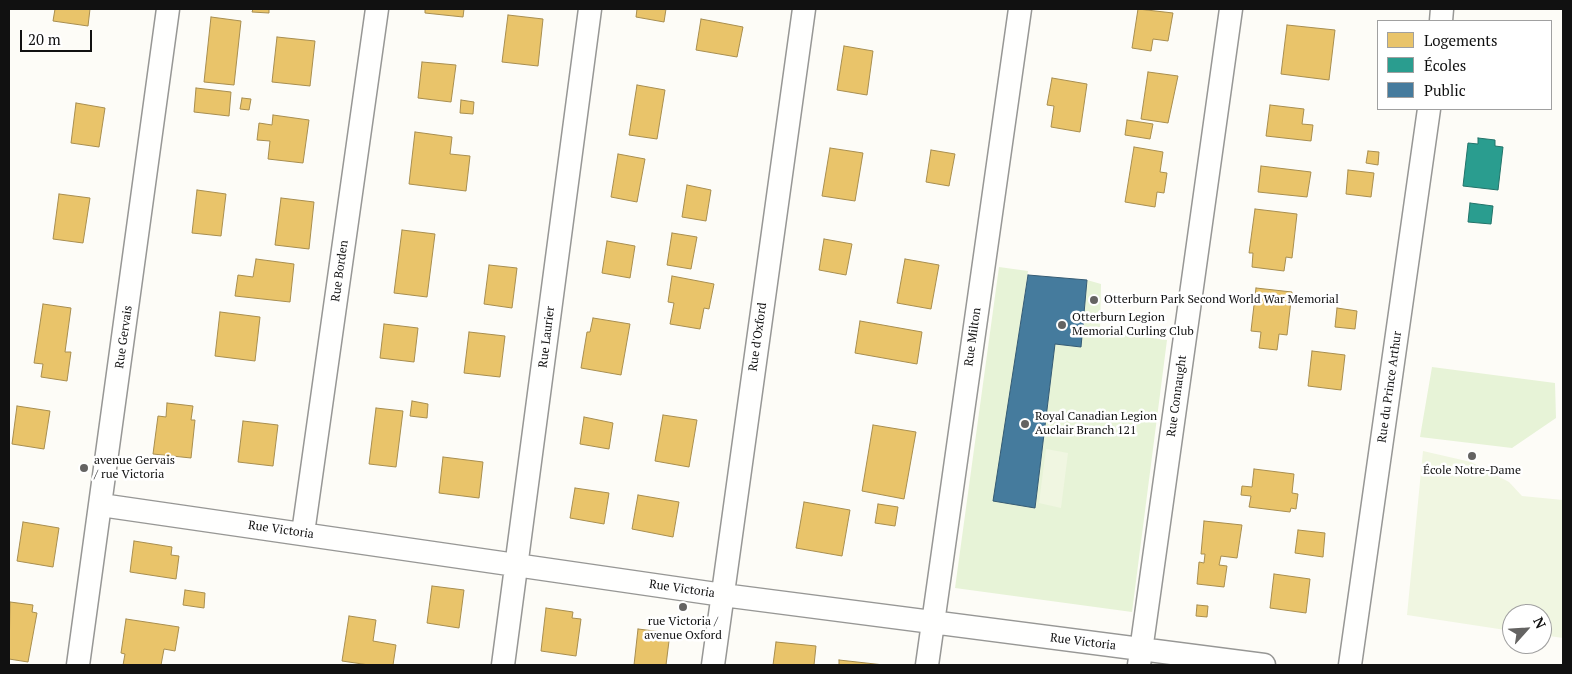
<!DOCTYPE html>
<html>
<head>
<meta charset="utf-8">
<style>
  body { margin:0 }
  #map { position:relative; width:1572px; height:674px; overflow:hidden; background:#fdfcf7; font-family:"PT Serif",serif }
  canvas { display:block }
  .frame { position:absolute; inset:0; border:10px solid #111; pointer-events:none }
  .legend { position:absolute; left:1377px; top:20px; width:175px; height:90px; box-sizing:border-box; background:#fff; border:1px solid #a0a0a0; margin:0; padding:6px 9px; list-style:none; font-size:15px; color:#111 }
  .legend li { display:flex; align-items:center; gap:10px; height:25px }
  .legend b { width:25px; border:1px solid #a0a0a0 }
  .north { position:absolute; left:1502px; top:604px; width:50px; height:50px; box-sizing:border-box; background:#fff; border:1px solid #a0a0a0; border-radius:50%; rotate:64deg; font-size:14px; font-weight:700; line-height:20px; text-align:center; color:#111 }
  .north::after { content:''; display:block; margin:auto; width:18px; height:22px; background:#646362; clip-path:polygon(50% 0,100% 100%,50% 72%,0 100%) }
  .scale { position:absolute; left:20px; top:30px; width:72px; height:22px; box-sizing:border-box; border:2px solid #111; border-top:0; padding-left:6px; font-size:15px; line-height:18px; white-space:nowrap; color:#111; -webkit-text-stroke:4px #fff; paint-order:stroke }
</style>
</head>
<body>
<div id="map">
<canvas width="1572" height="674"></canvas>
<div class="frame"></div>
<ul class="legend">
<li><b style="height:14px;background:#e9c46a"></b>Logements</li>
<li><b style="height:14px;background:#2a9d8f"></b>Écoles</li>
<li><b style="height:14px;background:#457b9d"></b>Public</li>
</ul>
<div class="north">N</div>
<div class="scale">20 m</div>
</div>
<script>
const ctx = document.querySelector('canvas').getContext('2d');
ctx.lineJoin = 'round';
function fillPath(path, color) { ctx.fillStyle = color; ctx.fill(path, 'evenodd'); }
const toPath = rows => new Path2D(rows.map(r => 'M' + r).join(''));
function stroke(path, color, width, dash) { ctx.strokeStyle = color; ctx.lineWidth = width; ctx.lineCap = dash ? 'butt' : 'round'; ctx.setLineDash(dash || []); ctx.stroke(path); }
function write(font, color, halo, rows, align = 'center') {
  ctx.font = font + ' "PT Serif",serif'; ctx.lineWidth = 5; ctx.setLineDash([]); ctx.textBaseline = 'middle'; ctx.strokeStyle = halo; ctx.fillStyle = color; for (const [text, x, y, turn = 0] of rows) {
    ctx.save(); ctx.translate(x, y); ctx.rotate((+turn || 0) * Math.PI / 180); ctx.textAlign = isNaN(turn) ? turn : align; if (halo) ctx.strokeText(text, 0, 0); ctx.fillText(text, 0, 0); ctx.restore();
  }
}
const green = toPath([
  [999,267,1028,271,994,501,1035,508,1055,344,1081,347,1087,280,1101,284,1100,331,1167,340,1132,612,955,588],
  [1432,367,1555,383,1556,418,1512,448,1420,437]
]);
const pitch = toPath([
  [1046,449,1068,453,1061,508,1039,503],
  [1423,451,1471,462,1509,482,1522,496,1563,500,1563,638,1542,635,1542,614,1512,614,1512,631,1407,615]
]);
const homes = toPath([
  [55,9,90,9,88,26,53,21,55,9],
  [253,9,269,9,269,13,252,12,253,9],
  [425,9,464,9,463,17,425,13,425,9],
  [637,9,666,9,664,22,636,17,637,9],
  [1138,9,1173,13,1168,41,1153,39,1151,51,1132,48,1138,9],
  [508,15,543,19,538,66,502,62,508,15],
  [211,17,241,21,234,85,204,82,211,17],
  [701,19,743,27,737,57,696,50,701,19],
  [1287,25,1335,30,1329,80,1281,74,1287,25],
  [277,37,315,41,310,86,272,82,277,37],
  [844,46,873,51,867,95,837,90,844,46],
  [422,62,456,65,451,102,418,98,422,62],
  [1148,72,1178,76,1168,123,1141,119,1148,72],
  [1052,78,1087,84,1080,132,1051,127,1054,106,1047,105,1052,78],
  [637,85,665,90,657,139,629,135,637,85],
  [196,88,231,92,229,116,194,112,196,88],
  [242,98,251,99,249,110,240,109,242,98],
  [461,100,474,102,473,114,460,113,461,100],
  [76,103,105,108,99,147,71,143,76,103],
  [1270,105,1304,109,1302,124,1313,125,1311,141,1266,136,1270,105],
  [273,115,309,120,303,163,268,159,270,141,257,140,259,123,272,125,273,115],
  [1127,120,1153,124,1150,139,1125,135,1127,120],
  [415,132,452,137,450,154,470,156,466,191,409,184,415,132],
  [1134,147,1163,152,1160,172,1167,173,1164,193,1157,192,1155,207,1125,202,1134,147],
  [830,148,863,153,855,201,822,196,830,148],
  [931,150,955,154,949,186,926,182,931,150],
  [1368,151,1379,152,1378,165,1366,163,1368,151],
  [618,154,645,159,637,202,611,197,618,154],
  [1261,166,1311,172,1307,197,1258,192,1261,166],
  [1348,170,1374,173,1371,197,1346,194,1348,170],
  [687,185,711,190,706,221,682,217,687,185],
  [197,190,226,194,221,236,192,233,197,190],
  [59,194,90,198,83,243,53,239,59,194],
  [281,198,314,202,309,249,275,245,281,198],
  [1255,209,1297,214,1292,258,1286,257,1284,271,1252,267,1253,253,1249,253,1255,209],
  [402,230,435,234,427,297,394,293,402,230],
  [672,233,697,237,691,269,667,265,672,233],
  [824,239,852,244,846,275,819,270,824,239],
  [607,241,635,246,630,278,602,273,607,241],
  [256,259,294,264,290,302,235,296,238,275,253,277,256,259],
  [905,259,939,265,931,309,897,303,905,259],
  [489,265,517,268,512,308,484,304,489,265],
  [672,276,714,284,709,309,704,308,700,329,670,324,674,303,668,302,672,276],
  [1256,288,1292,292,1287,335,1279,334,1277,350,1259,348,1261,332,1251,331,1256,288],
  [43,304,71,308,65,352,71,352,67,381,41,377,43,364,34,363,43,304],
  [1337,308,1357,311,1355,329,1335,327,1337,308],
  [220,312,260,317,255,361,215,356,220,312],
  [593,318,630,324,621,375,581,368,587,332,590,332,593,318],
  [860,321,922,332,917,364,855,353,860,321],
  [384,324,418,328,414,362,380,358,384,324],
  [469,332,505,336,500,377,464,373,469,332],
  [1312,351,1345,355,1341,390,1308,386,1312,351],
  [412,401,428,404,427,418,410,416,412,401],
  [167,403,193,406,191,420,195,420,191,458,153,454,158,416,166,417,167,403],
  [17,406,50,411,44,449,12,444,17,406],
  [376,408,403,411,396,467,369,464,376,408],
  [663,415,697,420,689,467,655,461,663,415],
  [584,417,613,423,609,449,580,444,584,417],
  [243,421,278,425,273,466,238,462,243,421],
  [873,425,916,432,904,499,862,491,873,425],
  [443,457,483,462,479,498,439,493,443,457],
  [1254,469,1294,474,1292,493,1298,494,1296,509,1291,508,1290,512,1249,507,1251,496,1241,495,1242,486,1252,487,1254,469],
  [575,488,609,493,604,524,570,518,575,488],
  [638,495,679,502,673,537,632,529,638,495],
  [804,502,850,510,842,556,796,548,804,502],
  [878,504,898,507,895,526,875,523,878,504],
  [1204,521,1242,525,1237,558,1221,556,1219,565,1227,566,1224,587,1197,584,1199,562,1204,563,1205,554,1201,554,1204,521],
  [23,522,59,528,53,567,17,561,23,522],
  [1298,530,1325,533,1323,557,1295,553,1298,530],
  [134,541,172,547,171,555,179,556,176,579,130,572,134,541],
  [1274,574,1310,579,1306,613,1270,608,1274,574],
  [432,586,464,590,459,628,427,623,432,586],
  [185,590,205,593,204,608,183,605,185,590],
  [10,602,33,605,32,612,37,613,28,662,9,659,10,602],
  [1197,605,1208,606,1207,617,1196,616,1197,605],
  [546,608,573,612,572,618,581,619,576,656,541,651,546,608],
  [349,616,376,620,373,641,396,645,393,665,369,665,342,661,349,616],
  [126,619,179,627,175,651,164,649,161,665,123,665,125,654,121,653,126,619],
  [638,629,670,633,666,665,634,665,638,629],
  [776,642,816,646,814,665,773,665,776,642],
  [839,660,884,665,839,665,839,660]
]);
const schools = toPath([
  [1478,138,1495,140,1495,146,1503,147,1498,190,1463,186,1468,143,1478,144,1478,138],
  [1470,203,1493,206,1491,224,1468,222,1470,203]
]);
const public = toPath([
  [1028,275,1087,280,1081,347,1055,344,1035,508,993,501,1028,275]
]);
const street = toPath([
  [1441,21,1442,9],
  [101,505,723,595,1264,665],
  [303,533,377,9],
  [78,665,168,9],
  [503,665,590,9],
  [713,665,804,9],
  [927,665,1020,9],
  [1139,665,1231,9],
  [1350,665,1429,109]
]);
const markers = [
  [1094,300,5,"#646362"],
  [1062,325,5,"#646362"],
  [1025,424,5,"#646362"],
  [1472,456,5,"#646362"],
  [84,468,5,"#646362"],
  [683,607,5,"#646362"]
];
const streetNames = [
  ["Rue Borden",340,271,-82],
  ["Rue Gervais",124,337,-82],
  ["Rue Laurier",547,337,-83],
  ["Rue d'Oxford",758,337,-82],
  ["Rue Milton",973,337,-82],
  ["Rue du Prince Arthur",1390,387,-82],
  ["Rue Connaught",1177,396,-82],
  ["Rue Victoria",281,530,8],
  ["Rue Victoria",682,589,8],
  ["Rue Victoria",1083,642,7]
];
const poiNames = [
  ["Otterburn Park Second World War Memorial",1104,300],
  ["Otterburn Legion",1072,318],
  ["Memorial Curling Club",1072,332],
  ["Royal Canadian Legion",1035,417],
  ["Auclair Branch 121",1035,431],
  ["avenue Gervais",94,461],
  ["/ rue Victoria",94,475],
  ["École Notre-Dame",1472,471,"center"],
  ["rue Victoria /",683,622,"center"],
  ["avenue Oxford",683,636,"center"]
];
fillPath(green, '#e7f3d7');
fillPath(pitch, '#f0f6e1');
fillPath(homes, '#e9c46a');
stroke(homes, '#a88e4f', 1);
fillPath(schools, '#2a9d8f');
stroke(schools, '#227369', 1);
fillPath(public, '#457b9d');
stroke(public, '#355b73', 1);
stroke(street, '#979795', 25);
stroke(street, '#fffffe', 22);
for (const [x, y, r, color] of markers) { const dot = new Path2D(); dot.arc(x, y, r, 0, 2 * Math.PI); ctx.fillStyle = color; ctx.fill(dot); stroke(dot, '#fff', 2); }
write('12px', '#111', '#fff', streetNames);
write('12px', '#111', '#fff', poiNames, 'left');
</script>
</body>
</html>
